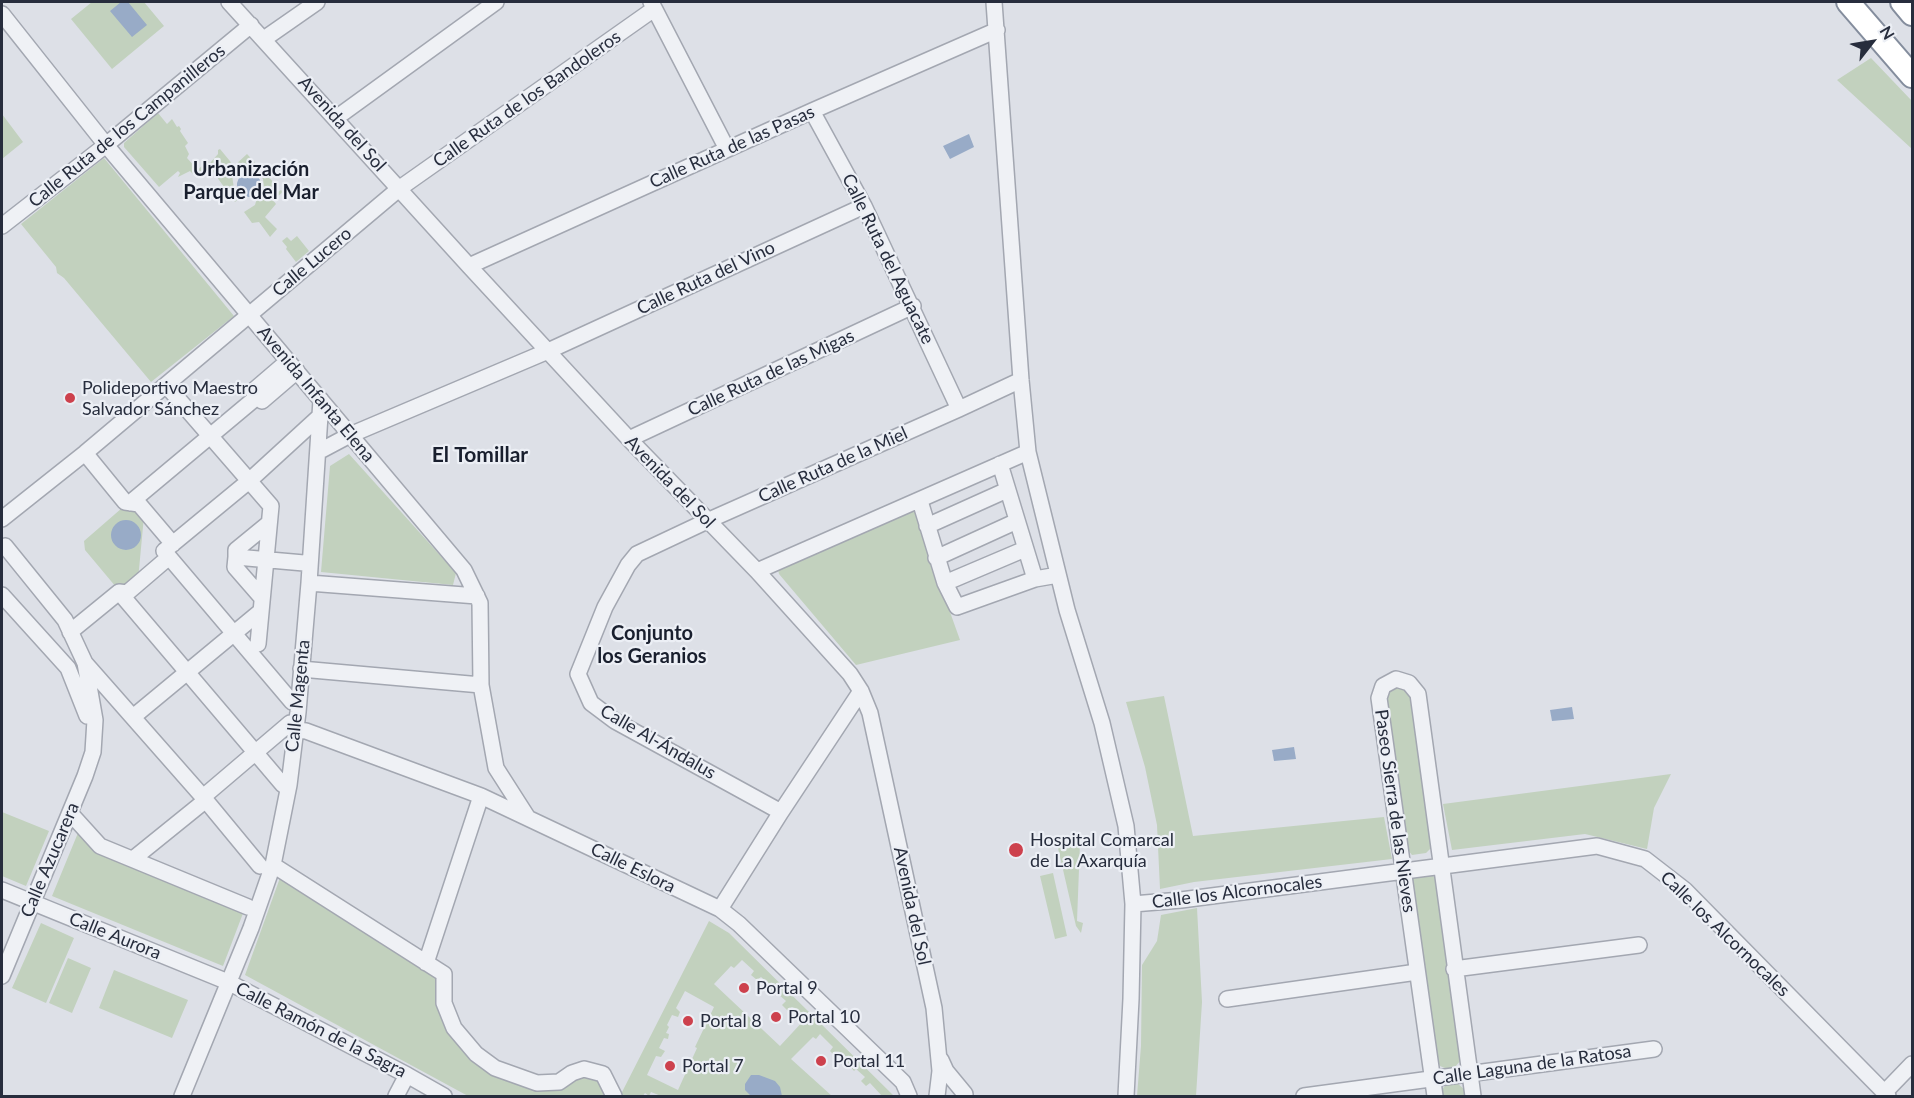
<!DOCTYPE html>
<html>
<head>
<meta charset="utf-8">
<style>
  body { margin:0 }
  #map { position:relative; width:1914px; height:1098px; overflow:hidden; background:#dde0e7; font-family:Lato,sans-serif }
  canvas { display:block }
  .frame { position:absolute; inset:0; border:3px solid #272d3d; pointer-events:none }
  .north { position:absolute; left:1842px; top:12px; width:60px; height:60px; -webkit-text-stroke:4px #eceff5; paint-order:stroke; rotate:59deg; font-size:16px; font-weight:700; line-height:24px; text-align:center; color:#272d3d }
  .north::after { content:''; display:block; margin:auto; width:21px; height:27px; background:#272d3d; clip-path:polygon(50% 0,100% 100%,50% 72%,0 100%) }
</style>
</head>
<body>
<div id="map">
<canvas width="1914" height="1098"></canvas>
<div class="frame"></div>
<div class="north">N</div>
</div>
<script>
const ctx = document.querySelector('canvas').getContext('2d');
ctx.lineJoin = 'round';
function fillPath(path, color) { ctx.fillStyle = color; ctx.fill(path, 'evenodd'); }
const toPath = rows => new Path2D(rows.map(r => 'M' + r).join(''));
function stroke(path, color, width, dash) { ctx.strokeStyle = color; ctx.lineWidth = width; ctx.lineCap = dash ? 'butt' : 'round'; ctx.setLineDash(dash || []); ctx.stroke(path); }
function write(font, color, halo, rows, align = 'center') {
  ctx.font = font + ' Lato,sans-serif'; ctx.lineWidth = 4.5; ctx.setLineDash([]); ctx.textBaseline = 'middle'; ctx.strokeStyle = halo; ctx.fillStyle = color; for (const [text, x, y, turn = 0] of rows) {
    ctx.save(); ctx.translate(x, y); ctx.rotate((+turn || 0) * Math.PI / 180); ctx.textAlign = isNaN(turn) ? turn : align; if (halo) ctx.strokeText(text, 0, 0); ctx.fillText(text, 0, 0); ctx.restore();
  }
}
const green = toPath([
  [92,2,144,2,164,26,112,69,71,19],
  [1871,58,1912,101,1912,149,1837,80],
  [158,113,167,124,172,119,177,127,179,126,181,129,180,131,188,143,185,146,189,154,187,158,198,170,207,160,210,163,218,154,218,150,220,149,234,166,247,154,276,185,274,187,278,192,281,190,283,192,273,200,276,204,265,217,277,229,270,237,259,222,252,223,244,212,255,205,257,198,264,188,263,179,257,172,248,170,237,176,234,173,232,175,234,189,239,198,235,202,211,169,199,178,196,173,193,174,190,171,178,177,180,173,178,171,159,187,124,147,124,143],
  [2,114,23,142,2,159],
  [104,158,234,316,151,382,64,278,57,273,56,267,21,224],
  [297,236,309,251,296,262,286,249,287,247,282,241,287,237,291,241],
  [349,454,456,573,453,585,321,572,330,466],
  [918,506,931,559,960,640,856,665,779,574,778,569],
  [122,508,138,509,144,516,138,580,129,588,116,587,85,550,84,541],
  [1405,685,1411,691,1433,846,1426,853,1412,855,1406,848,1385,699,1390,687],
  [1164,696,1193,836,1384,817,1392,859,1194,882,1160,889,1157,825,1145,767,1126,702],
  [1671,774,1654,808,1647,849,1585,834,1452,850,1443,804],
  [2,812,49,831,26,886,2,876],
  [80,828,245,908,223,966,52,896],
  [1080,843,1077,921,1083,923,1081,933,1076,926,1058,848],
  [1429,872,1437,880,1461,1060,1455,1067,1447,1069,1440,1066,1435,1058,1411,883,1412,877],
  [1053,873,1067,936,1055,939,1040,876],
  [281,875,432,970,439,981,452,1034,537,1086,589,1074,599,1078,609,1096,468,1096,245,975],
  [1197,908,1202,1002,1196,1096,1137,1096,1141,1046,1142,965,1157,941,1161,915],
  [709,921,729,933,894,1096,882,1096,870,1083,866,1086,861,1081,865,1077,856,1069,854,1071,839,1053,835,1056,830,1051,833,1047,820,1034,816,1039,813,1037,791,1059,832,1096,661,1096,651,1092,649,1096,645,1093,643,1096,620,1096],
  [742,960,754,971,751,975,757,980,761,977,769,984,767,987,775,995,777,993,786,1001,782,1005,788,1011,792,1007,805,1019,780,1046,714,984,731,966,734,968],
  [685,991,714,1007,695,1047,697,1048,678,1090,647,1075,656,1056,661,1057,665,1051,659,1048,664,1038,668,1039,669,1034,666,1033,669,1027,667,1025,672,1015,678,1017,680,1012,676,1008],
  [41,923,74,938,46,1003,12,988],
  [68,958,91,968,72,1013,49,1003],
  [114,970,188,1000,172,1038,99,1008],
  [1457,1083,1465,1090,1466,1096,1442,1096,1441,1090,1447,1084]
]);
const water = toPath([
  [121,2,128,2,147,25,132,37,110,11],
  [969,134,974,147,950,159,943,146],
  '237 185a12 12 0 1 1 24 0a12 12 0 1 1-24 0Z',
  '111 535a15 15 0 1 1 30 0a15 15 0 1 1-30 0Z',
  [1572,707,1574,719,1552,721,1550,710],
  [1294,747,1296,759,1274,761,1272,750],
  [751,1075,759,1075,775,1081,780,1087,782,1096,751,1096,745,1090,745,1084]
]);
const minor = toPath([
  [229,2,469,266,629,439,757,571,850,674,861,691,870,713,934,1008,940,1071,937,1096],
  [651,2,727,149],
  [994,2,1021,380,1028,452,1067,610,1102,723,1126,826,1133,904,1131,999,1126,1096],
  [2,14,106,145,464,570,480,603,481,685,496,768,528,818],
  [264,39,317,2],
  [812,111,864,206,959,409],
  [336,118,496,2],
  [2,226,106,145,251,25],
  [469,266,812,111,997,30],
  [288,361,253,391,262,401,297,371],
  [166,385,271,506,258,644],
  [629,439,913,306],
  [318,452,350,435,548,351,864,206],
  [85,453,125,502,139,504,173,544],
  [1000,464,1035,579],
  [920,501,945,583,957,607,1035,579,1058,575],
  [130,503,258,396],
  [2,519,85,453,400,188,654,9],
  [927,526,1007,490],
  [236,557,304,563],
  [936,558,1017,521],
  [757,571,1028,452],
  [309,583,477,596],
  [945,583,1025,549],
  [119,592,283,785],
  [2,595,68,668,87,716],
  [262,598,235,567,236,557,236,550,269,523],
  [70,632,119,592,127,593,169,557],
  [85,663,203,797,260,866],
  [301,669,481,685],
  [292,702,164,551,249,481,320,416],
  [133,717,261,611],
  [296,730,306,731,481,796,720,909,739,924,903,1082,909,1096],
  [203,797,290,723],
  [781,812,615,721,591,703,578,674,605,607,628,565,637,554,707,521,959,409,1021,380],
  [71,814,100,846,248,907],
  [133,859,206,800],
  [273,865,444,974,444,1003,454,1028,476,1054,495,1068,537,1083,559,1082,572,1073,584,1069,603,1074,614,1096],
  [2,890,228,982,407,1075,444,1096],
  [1133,904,1181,900,1597,846,1645,859,1685,890,1888,1096],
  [720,909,781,812,861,691],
  [426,963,481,796],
  [1454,969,1639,945],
  [2,976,85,776,93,752,95,720,85,663,65,620,5,546],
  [1227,999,1417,972],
  [941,1060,946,1071,965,1094],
  [1884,1093,1912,1064],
  [182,1096,251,928,273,865,289,785,298,712,309,583,321,400],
  [396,1096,407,1075],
  [1304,1096,1654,1049],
  [1435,1096,1379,698,1383,686,1396,679,1409,683,1418,694,1473,1096]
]);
const highway = toPath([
  [1848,2,1912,76],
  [1902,2,1912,14]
]);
const markers = [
  [70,398,6,"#cd414d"],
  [1016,850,8,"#cd414d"],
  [744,988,6,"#cd414d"],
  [776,1017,6,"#cd414d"],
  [688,1021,6,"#cd414d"],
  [821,1061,6,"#cd414d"],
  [670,1066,6,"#cd414d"]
];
const streetNames = [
  ["Calle Ruta de los Bandoleros",527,99,-35],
  ["Avenida del Sol",342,124,48],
  ["Calle Ruta de los Campanilleros",127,126,-39],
  ["Calle Ruta de las Pasas",732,147,-24],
  ["Calle Ruta del Aguacate",888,259,64],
  ["Calle Lucero",312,262,-40],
  ["Calle Ruta del Vino",706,278,-25],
  ["Calle Ruta de las Migas",771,373,-25],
  ["Avenida Infanta Elena",316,394,50],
  ["Calle Ruta de la Miel",833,465,-24],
  ["Avenida del Sol",670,482,46],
  ["Calle Magenta",298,696,-84],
  ["Calle Al-Ándalus",658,742,30],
  ["Paseo Sierra de las Nieves",1395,811,82],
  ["Calle Azucarera",50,860,-67],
  ["Calle Eslora",633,868,26],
  ["Calle los Alcornocales",1237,892,-7],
  ["Avenida del Sol",912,906,78],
  ["Calle los Alcornocales",1725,934,44],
  ["Calle Aurora",115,936,22],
  ["Calle Ramón de la Sagra",321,1030,27],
  ["Calle Laguna de la Ratosa",1532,1065,-8]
];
const poiNames = [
  ["Polideportivo Maestro",82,388],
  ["Salvador Sánchez",82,409],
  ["Hospital Comarcal",1030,840],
  ["de La Axarquía",1030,861],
  ["Portal 9",756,988],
  ["Portal 10",788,1017],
  ["Portal 8",700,1021],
  ["Portal 11",833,1061],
  ["Portal 7",682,1066]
];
const neighbourhoodNames = [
  ["Urbanización",251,170],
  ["Parque del Mar",251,193],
  ["Conjunto",652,634],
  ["los Geranios",652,657]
];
const quarterNames = [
  ["El Tomillar",480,455]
];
fillPath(green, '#c2d1be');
fillPath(water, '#98abc7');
stroke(minor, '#a3a7b1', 18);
stroke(highway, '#848d9d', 26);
stroke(minor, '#eff1f5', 15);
stroke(highway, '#fff', 22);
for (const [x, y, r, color] of markers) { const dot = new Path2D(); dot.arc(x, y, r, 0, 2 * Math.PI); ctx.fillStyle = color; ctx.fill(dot); stroke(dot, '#eceff5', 2); }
write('18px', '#272d3d', '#eceff5', streetNames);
write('18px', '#272d3d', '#eceff5', poiNames, 'left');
write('bold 20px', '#191f2e', '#eceff5', neighbourhoodNames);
write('bold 21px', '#191f2e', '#eceff5', quarterNames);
</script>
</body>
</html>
